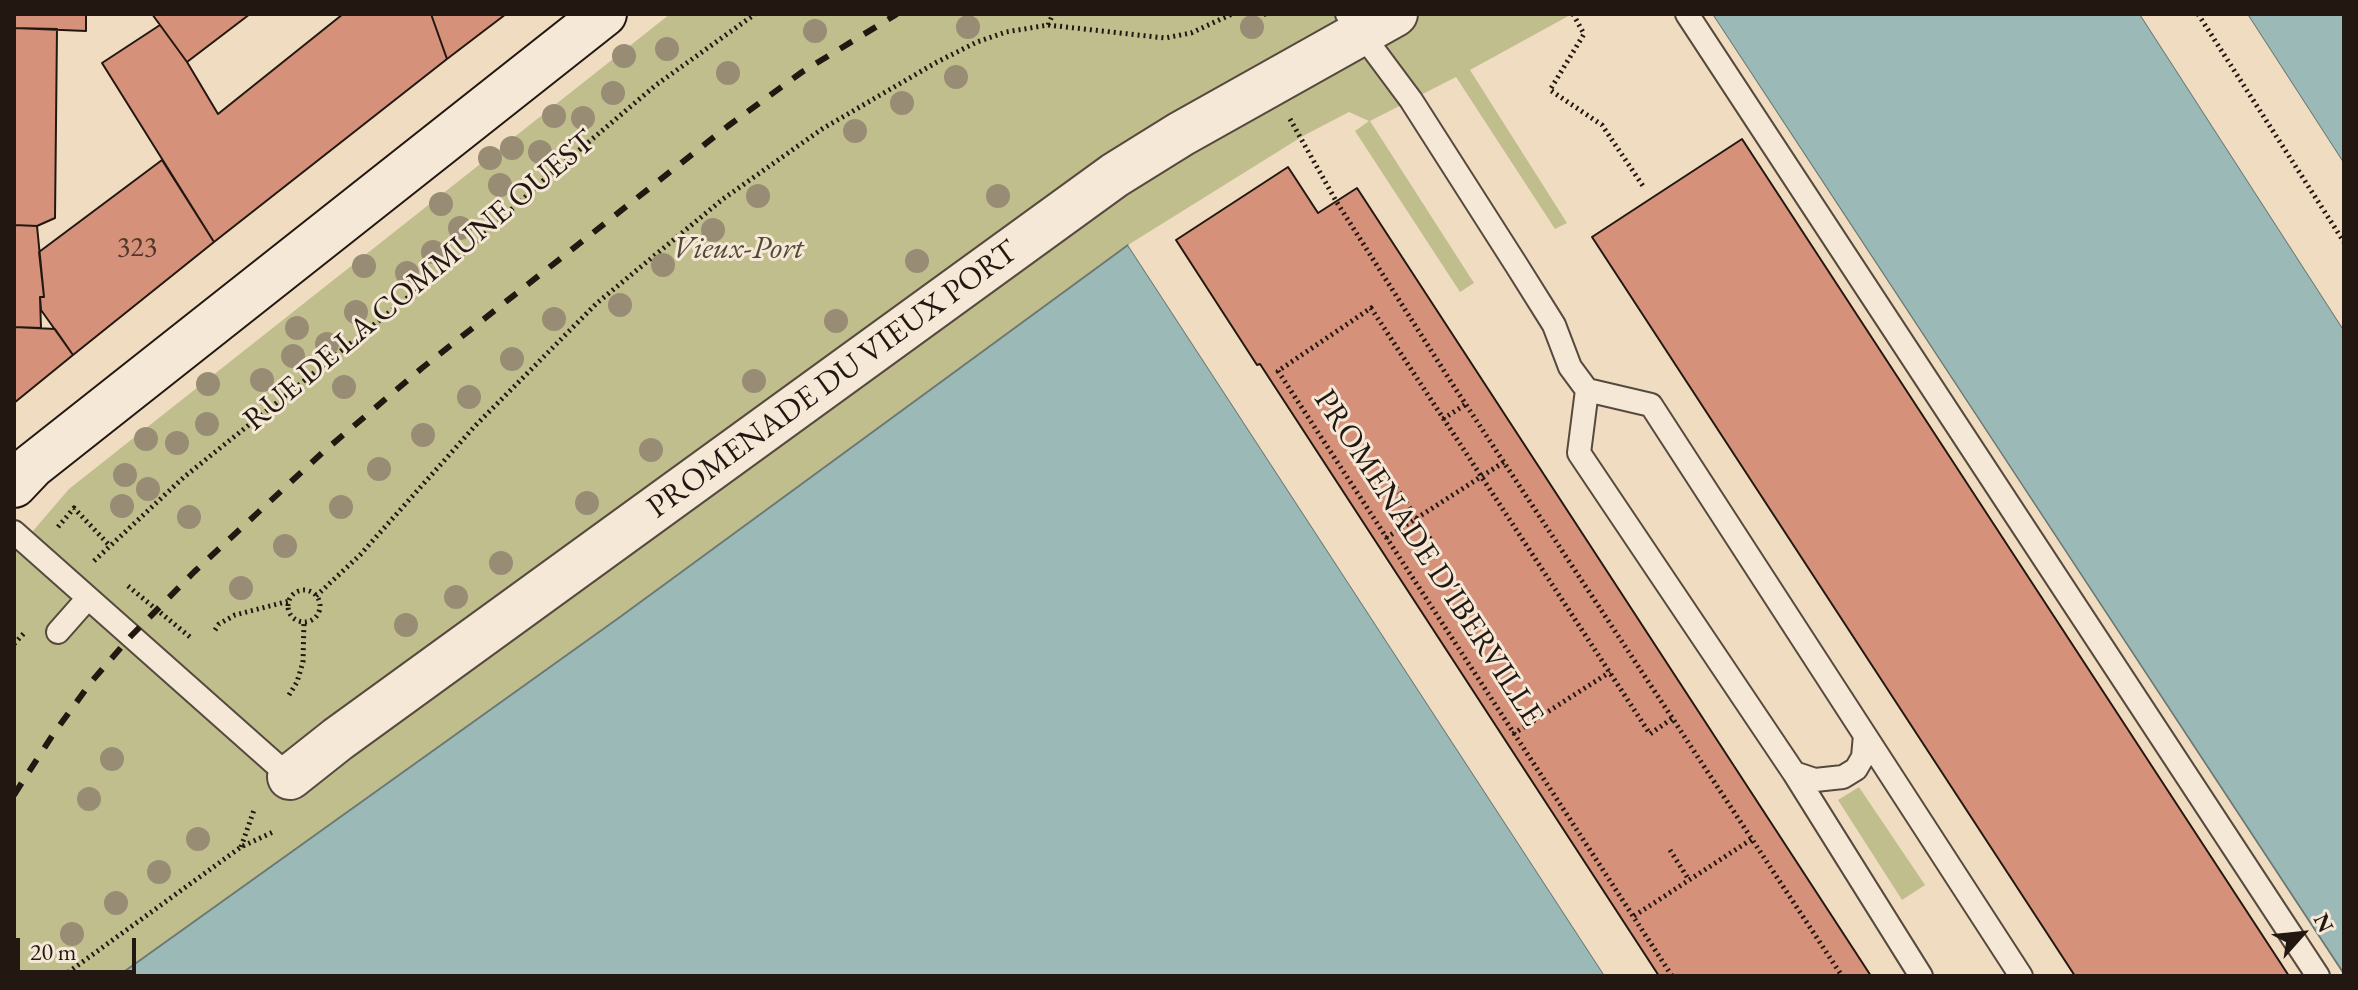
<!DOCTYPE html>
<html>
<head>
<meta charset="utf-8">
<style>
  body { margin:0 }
  #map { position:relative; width:2358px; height:990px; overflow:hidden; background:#f0dcc1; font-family:"EB Garamond",serif }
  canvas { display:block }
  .frame { position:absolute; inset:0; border:16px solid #231811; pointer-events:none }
  .north { position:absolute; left:2262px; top:894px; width:80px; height:80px; -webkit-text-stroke:6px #f5e8d7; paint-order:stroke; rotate:63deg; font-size:22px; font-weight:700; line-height:32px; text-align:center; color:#231811 }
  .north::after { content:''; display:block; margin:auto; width:28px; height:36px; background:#231811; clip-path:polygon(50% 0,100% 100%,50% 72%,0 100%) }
  .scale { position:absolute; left:16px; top:938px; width:120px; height:36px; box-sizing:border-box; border:4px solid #231811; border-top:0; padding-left:10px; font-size:24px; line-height:28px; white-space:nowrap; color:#231811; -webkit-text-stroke:6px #f5e8d7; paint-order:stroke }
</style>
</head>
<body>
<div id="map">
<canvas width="2358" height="990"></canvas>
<div class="frame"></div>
<div class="north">N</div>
<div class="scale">20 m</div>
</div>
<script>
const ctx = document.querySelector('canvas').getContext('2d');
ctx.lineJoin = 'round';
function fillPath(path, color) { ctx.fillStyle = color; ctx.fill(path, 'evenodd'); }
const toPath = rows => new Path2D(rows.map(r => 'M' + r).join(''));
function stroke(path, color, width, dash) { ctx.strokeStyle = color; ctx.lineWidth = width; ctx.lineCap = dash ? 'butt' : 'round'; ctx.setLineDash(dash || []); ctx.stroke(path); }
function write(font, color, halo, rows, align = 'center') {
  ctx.font = font + ' "EB Garamond",serif'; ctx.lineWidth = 6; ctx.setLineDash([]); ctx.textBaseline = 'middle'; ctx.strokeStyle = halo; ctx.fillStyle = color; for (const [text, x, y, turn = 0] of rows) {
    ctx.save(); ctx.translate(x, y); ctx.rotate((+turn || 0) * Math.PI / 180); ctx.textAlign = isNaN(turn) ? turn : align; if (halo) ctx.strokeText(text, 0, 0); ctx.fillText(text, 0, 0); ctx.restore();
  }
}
const green = toPath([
  [670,14,1572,14,1470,70,1567,223,1555,229,1456,77,1370,121,1474,283,1460,292,1355,131,1369,121,1349,112,1303,136,1128,245,620,617,118,976,14,976,14,553,69,489],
  [1859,787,1925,885,1902,900,1838,800]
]);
const water = toPath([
  [1712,14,2140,14,2344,330,2344,974,1712,14],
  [2247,14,2344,14,2344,164,2247,14],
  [1128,245,1605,976,118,976,620,617,1128,245]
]);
const pier = toPath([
  [1708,14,1712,14,2344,976,2341,976],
  [2140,14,2145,14,2344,323,2344,330],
  [2243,14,2247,14,2344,164,2344,168],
  [1132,243,1609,974,1609,976,1605,976,1128,245]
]);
const building = toPath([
  [14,14,86,14,86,31,14,28,14,14],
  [152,14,250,14,187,62,152,14],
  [343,14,431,14,447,59,214,242,102,63,160,25,187,62,218,114,343,14],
  [431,14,506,14,447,59,431,14],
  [14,28,57,29,55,218,37,226,14,225,14,28],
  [1742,139,2289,976,2075,976,1658,338,1592,237,1742,139],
  [162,160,214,242,73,355,41,310,40,297,44,297,39,252,162,160],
  [1288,167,1318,213,1357,188,1871,976,1659,976,1260,364,1257,365,1176,240,1288,167],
  [14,225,37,226,44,297,40,297,41,328,14,327,14,225],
  [14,327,55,329,73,355,14,403,14,327]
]);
const path = toPath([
  [1266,14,1267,16],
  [1573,14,1584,34,1550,90,1602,125,1643,186],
  [2198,14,2344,242],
  [1048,25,1053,14],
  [1290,119,1336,201,1453,385,1842,976],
  [1443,419,1466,404],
  [1376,457,1433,543],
  [58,527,74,508,110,546],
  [1386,538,1504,462],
  [94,561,184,477,467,250,545,179,656,85,755,14],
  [128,586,190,637],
  '288 606a16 16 0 1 1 32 0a16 16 0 1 1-32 0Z',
  [316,596,360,555,475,426,597,303,723,199,822,129,937,62,977,42,1006,32,1048,25,1165,38,1191,33,1232,14],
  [215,630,219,624,235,615,289,601],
  [14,644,26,631],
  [289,695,297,682,303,662,304,622],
  [1513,734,1610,672],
  [241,847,254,810],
  [1670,850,1689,880],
  [1634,916,1752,839],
  [63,976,241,847,273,832],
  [1672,976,1278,371,1371,308,1650,734,1673,718]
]);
const lane = toPath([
  [1347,14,1411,100,1517,266,1554,325,1570,367,1587,390,1651,405,2021,976],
  [1687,14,2318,976],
  [1587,390,1579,453,1794,773,1921,976],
  [14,532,290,777],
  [58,632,88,598],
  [1794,773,1815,780,1843,777,1856,769,1863,757,1865,735]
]);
const street = toPath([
  [290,777,338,739,1115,175,1181,134,1395,14]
]);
const secondary = toPath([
  [14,485,32,466,604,14]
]);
const rail = toPath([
  [14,795,54,733,92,681,131,636,194,572,322,453,422,368,728,126,802,72,897,14]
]);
const trees = [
  [968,27],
  [1252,27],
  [815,31],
  [667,49],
  [624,56],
  [728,73],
  [956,77],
  [613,93],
  [902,103],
  [554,116],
  [583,118],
  [855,131],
  [512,148],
  [540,152],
  [490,158],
  [500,185],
  [758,196],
  [998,196],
  [441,204],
  [460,228],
  [713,230],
  [433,252],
  [917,261],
  [663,265],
  [364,266],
  [407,273],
  [620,305],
  [356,312],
  [554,319],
  [836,321],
  [297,328],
  [327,344],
  [293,356],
  [512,359],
  [262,380],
  [754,381],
  [208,384],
  [344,387],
  [469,397],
  [207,424],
  [423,435],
  [146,439],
  [177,443],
  [651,450],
  [379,469],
  [125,475],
  [148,489],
  [587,503],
  [122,506],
  [341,507],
  [189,517],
  [285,546],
  [501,563],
  [241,588],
  [456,597],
  [406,625],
  [112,759],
  [89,799],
  [198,839],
  [159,872],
  [116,903],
  [72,934]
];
const numberNames = [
  ["323",137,248]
];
const parkNames = [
  ["Vieux-Port",738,249]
];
const streetNames = [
  ["RUE DE LA COMMUNE OUEST",420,281,-40],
  ["PROMENADE DU VIEUX PORT",833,380,-36],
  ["PROMENADE D'IBERVILLE",1428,558,57]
];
fillPath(green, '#c1be8e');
fillPath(water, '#9bbab7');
stroke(water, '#6b7975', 2);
fillPath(pier, '#f0dcc1');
fillPath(building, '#d5917a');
stroke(building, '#231811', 2);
stroke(lane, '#56493d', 26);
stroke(street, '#56493d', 48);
stroke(secondary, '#231811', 48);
stroke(path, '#231811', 5, [2, 4]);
stroke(lane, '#f5e8d7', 22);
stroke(street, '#f5e8d7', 44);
stroke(secondary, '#f5e8d7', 44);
stroke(rail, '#231811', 6, [14, 14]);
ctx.fillStyle = '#998c75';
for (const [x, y] of trees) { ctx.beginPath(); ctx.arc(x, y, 12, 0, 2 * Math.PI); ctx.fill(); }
write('28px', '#50362b', null, numberNames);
write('italic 32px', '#524a36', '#f5e8d7', parkNames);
write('32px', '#231811', '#f5e8d7', streetNames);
</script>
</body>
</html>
